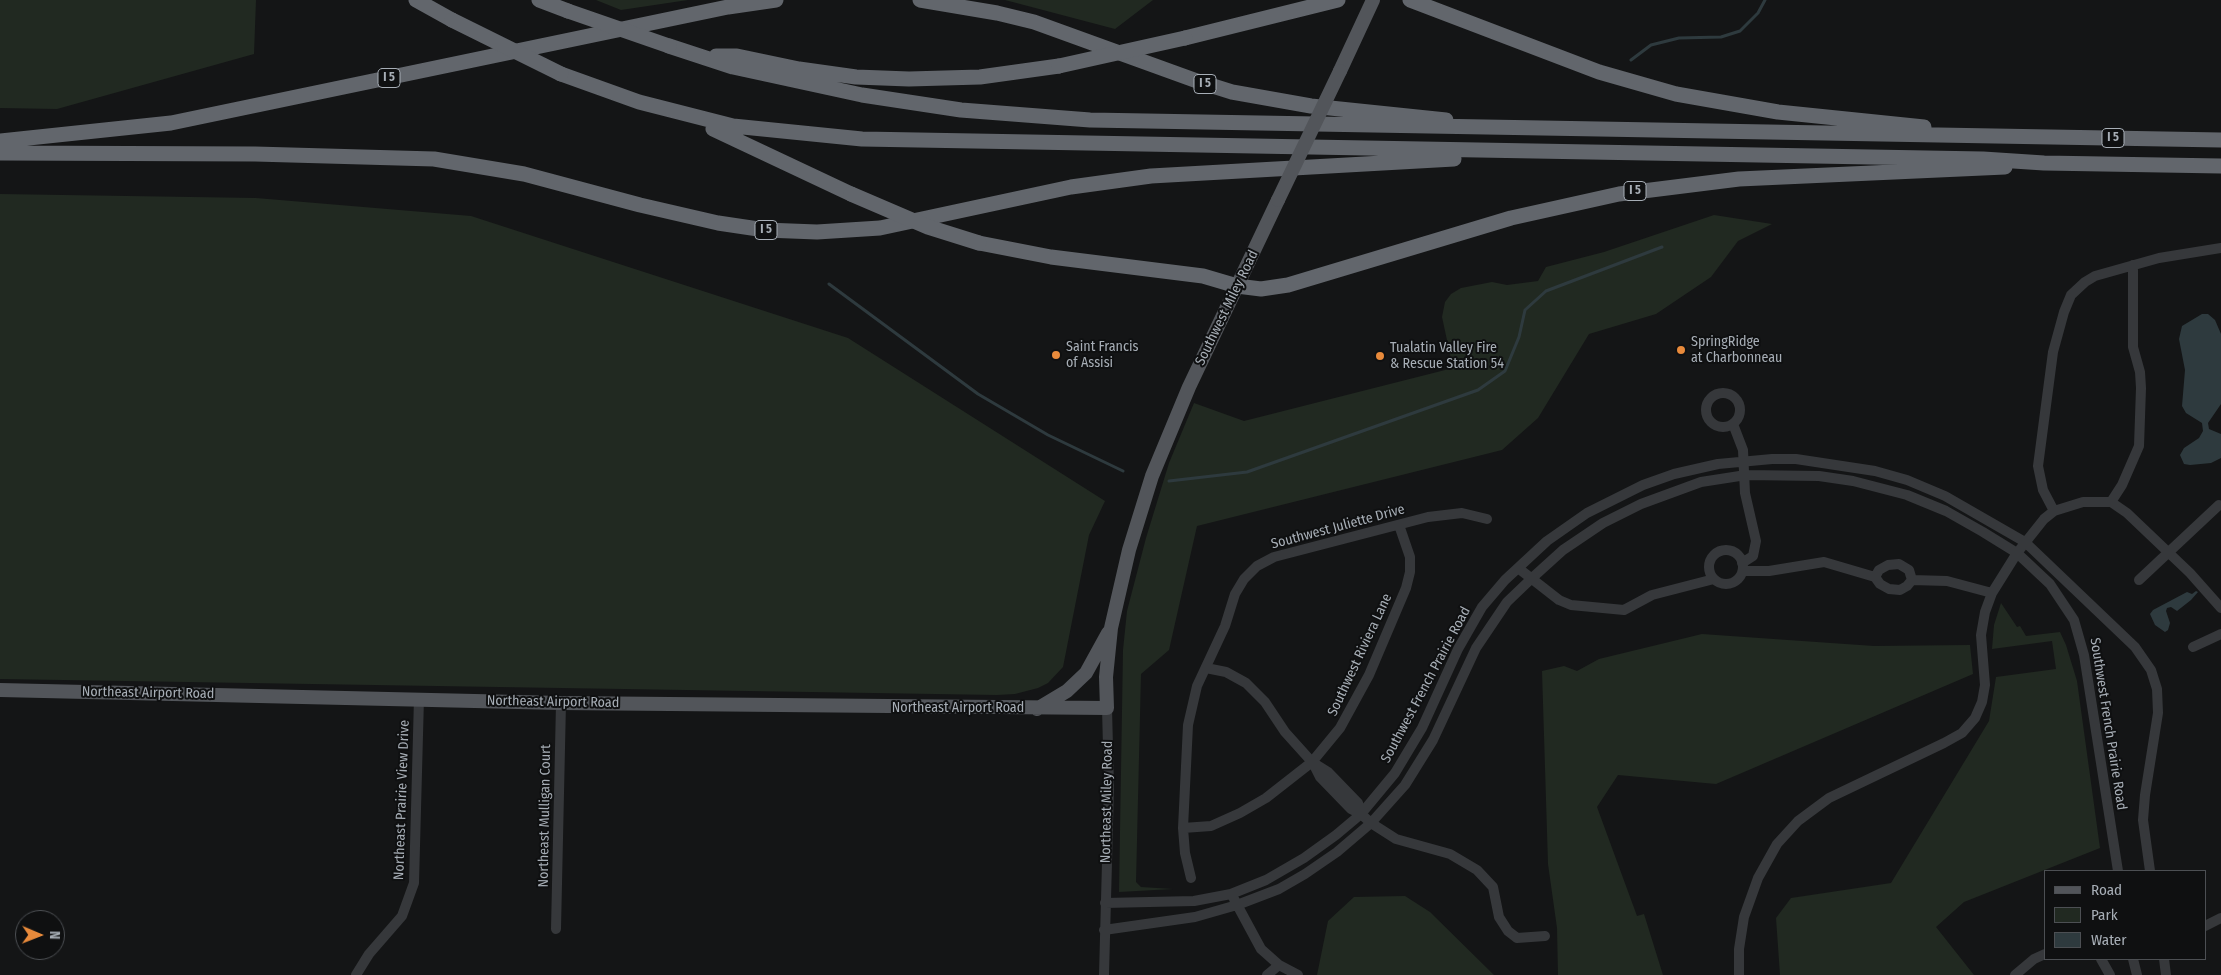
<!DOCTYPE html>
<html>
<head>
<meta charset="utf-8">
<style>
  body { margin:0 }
  #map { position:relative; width:2221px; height:975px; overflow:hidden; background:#141516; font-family:"Fira Sans Condensed",sans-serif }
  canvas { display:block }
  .legend { position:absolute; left:2044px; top:870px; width:162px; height:90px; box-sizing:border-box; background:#0f1011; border:1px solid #4c4f53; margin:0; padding:6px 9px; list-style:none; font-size:15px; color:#a7aeb6 }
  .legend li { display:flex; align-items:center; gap:10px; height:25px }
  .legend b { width:25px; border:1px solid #4c4f53 }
  .north { position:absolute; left:15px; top:910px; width:50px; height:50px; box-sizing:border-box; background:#0f1011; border:1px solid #4c4f53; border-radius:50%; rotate:91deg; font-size:14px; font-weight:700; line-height:20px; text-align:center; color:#a7aeb6 }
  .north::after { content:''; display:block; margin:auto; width:18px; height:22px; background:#e88a3b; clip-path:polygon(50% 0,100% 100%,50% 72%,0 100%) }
</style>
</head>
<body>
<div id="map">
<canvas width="2221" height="975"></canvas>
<ul class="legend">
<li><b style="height:6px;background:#52555a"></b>Road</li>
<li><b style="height:14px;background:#212921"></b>Park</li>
<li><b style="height:14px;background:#2e3a3e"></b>Water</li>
</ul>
<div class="north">N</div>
</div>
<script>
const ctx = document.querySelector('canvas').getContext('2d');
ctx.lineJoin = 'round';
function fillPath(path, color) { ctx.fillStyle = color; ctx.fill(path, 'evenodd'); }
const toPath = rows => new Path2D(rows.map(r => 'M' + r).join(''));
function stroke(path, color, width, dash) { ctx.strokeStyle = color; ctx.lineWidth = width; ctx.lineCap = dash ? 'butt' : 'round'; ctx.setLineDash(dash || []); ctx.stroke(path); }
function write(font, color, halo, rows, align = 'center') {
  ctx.font = font + ' "Fira Sans Condensed",sans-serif'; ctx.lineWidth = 4; ctx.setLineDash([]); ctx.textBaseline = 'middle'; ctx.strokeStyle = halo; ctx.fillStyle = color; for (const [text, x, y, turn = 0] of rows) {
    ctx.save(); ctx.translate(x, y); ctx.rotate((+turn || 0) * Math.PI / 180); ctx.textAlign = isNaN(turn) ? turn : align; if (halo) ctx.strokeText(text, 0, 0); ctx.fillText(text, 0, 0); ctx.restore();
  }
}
const green = toPath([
  [0,0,256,0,254,54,57,109,0,108],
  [596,0,688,0,621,10],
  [1005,0,1153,0,1115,29],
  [0,194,256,198,471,216,848,338,1105,501,1089,535,1063,667,1048,683,1038,688,1015,694,997,695,0,679],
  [1714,215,1772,224,1738,241,1711,277,1656,314,1589,334,1538,418,1502,450,1197,526,1169,650,1141,674,1136,882,1141,887,1173,889,1119,892,1123,650,1127,611,1146,538,1169,463,1194,403,1244,421,1453,368,1442,317,1445,302,1451,294,1461,288,1492,282,1507,285,1538,281,1546,267,1604,252],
  [2001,603,2017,627,2020,626,2026,636,2060,632,2066,645,2077,681,2100,848,1964,902,1936,927,1974,975,1780,975,1776,918,1791,898,1891,883,1989,721,1996,677,2056,669,2052,641,1992,649,1994,625],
  [1702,634,1874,646,1970,645,1973,674,1716,784,1618,775,1597,807,1637,916,1644,914,1663,975,1558,975,1557,928,1548,864,1542,671,1564,666,1577,671,1599,659],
  [1405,896,1430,912,1494,975,1317,975,1328,921,1354,897]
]);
const water = toPath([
  [2202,314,2208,314,2215,320,2221,334,2221,404,2208,423,2209,429,2221,434,2221,458,2211,463,2190,465,2184,464,2180,455,2184,448,2199,438,2203,431,2202,423,2186,413,2182,406,2185,370,2179,339,2182,326],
  [2196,591,2198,592,2191,600,2177,611,2171,607,2167,608,2166,611,2170,623,2168,630,2165,632,2155,625,2150,614,2153,610,2187,592,2192,594]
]);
const stream = toPath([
  [1631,60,1651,45,1679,38,1721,37,1740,31,1758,13,1765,0],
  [829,284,978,394,1048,435,1123,471],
  [1169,481,1247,472,1478,390,1505,371,1519,337,1525,310,1546,291,1662,247]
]);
const minor = toPath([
  '1706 410a17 17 0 1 1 34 0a17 17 0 1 1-34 0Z',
  [1733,424,1743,450,1745,493,1756,541,1753,556,1742,563],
  [2111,502,2122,485,2139,446,2141,388,2140,372,2133,347,2133,265],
  [2054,511,2043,490,2038,466,2053,352,2064,312,2071,295,2085,282,2095,276,2159,258,2221,248],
  '1709 567a17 17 0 1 1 34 0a17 17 0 1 1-34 0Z',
  [1518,568,1559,600,1571,605,1624,610,1652,595,1714,579],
  [1743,571,1769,571,1824,562,1875,577,1880,584,1889,589,1900,590,1907,586,1912,580,1909,570,1899,564,1888,565,1879,570,1875,577],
  [1912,580,1947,581,1992,593],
  [2139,580,2219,505],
  [2193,647,2221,634],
  [1206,668,1226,672,1246,683,1265,702,1285,732,1312,762,1328,772,1358,803,1361,814,1371,823,1396,839,1450,854,1477,870,1493,887,1499,917,1508,931,1517,938,1545,936],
  [1313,763,1320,777,1351,809,1361,814],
  [1183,828,1211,826,1240,813,1266,798,1312,762,1340,728,1369,675,1406,588,1410,572,1410,557,1399,525],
  [1191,878,1185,853,1183,828,1188,725,1197,686,1225,626,1235,594,1244,579,1257,566,1274,557,1428,517,1462,513,1487,519],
  [1234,899,1261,949,1279,965,1298,975],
  [1105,903,1194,901,1231,894,1266,880,1304,858,1336,835,1361,814,1395,773,1422,728,1458,649,1482,607,1505,580,1547,541,1587,513,1643,485,1674,474,1718,464,1772,459,1796,459,1875,471,1907,480,1945,496,2025,542,2135,647,2151,670,2157,689,2158,713,2145,795,2143,820,2150,871],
  [2205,926,2221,918],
  [556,929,561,703],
  [1104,930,1195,917,1237,905,1279,889,1305,874,1337,852,1371,823,1405,785,1433,740,1476,648,1507,602,1531,579,1563,550,1603,523,1641,504,1701,482,1746,475,1819,476,1853,481,1907,495,1946,511,1983,532,2017,553,2050,584,2074,620,2084,655,2118,871],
  [2101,959,2110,975],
  [2133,959,2137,975],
  [2164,959,2166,975],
  [356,975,369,954,402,916,414,883,419,698],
  [1104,975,1109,787,1107,708],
  [1267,975,1279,965],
  [1739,975,1739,949,1744,917,1758,878,1777,844,1798,821,1829,798,1944,743,1962,733,1975,718,1982,702,1985,685,1981,635,1985,612,1992,593,2017,553,2044,519,2054,511,2083,502,2111,502,2127,513,2190,573,2221,608],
  [2015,975,2034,959,2045,954]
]);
const major = toPath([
  [1340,71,1373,0],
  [0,690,561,703,1107,708,1106,677,1111,628,1129,550,1152,476,1189,387,1278,200],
  [1037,709,1067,691,1086,673,1108,633]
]);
const highway = toPath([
  [416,0,452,20],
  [539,0,568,11],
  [920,0,997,13,1034,22,1197,81,1232,92,1311,106,1446,120],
  [1410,0,1599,72,1676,94,1778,112,1924,127],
  [1185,38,1338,0],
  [669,46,733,67,862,95,961,110,1090,120,2221,140],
  [716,56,737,56,799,69,856,77,909,79,980,77,1059,66],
  [561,74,639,102,733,126,862,139,1983,159,2044,163,2221,166],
  [713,129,851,194],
  [0,141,171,123,728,7,776,0],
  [0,153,255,154,434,159,524,174,640,205,718,223,765,230,817,232,880,228,1071,187,1151,176,1454,159],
  [979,243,1051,257,1203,276,1237,286,1261,289,1288,285,1511,218,1619,194,1739,179,2005,167]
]);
const majorBridge = toPath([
  [1278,200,1340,71]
]);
const highwayBridge = toPath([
  [568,11,669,46],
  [452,20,561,74],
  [1059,66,1185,38],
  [851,194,928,227,979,243]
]);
const markers = [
  [1681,350,5,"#e88a3b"],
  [1056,355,5,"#e88a3b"],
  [1380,356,5,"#e88a3b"]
];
const shields = [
  [389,78,22],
  [1205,84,22],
  [2113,138,22],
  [1635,191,22],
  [766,230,22]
];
const shieldNames = [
  ["I 5",389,78],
  ["I 5",1205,84],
  ["I 5",2113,138],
  ["I 5",1635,191],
  ["I 5",766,230]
];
const streetNames = [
  ["Southwest Miley Road",1227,308,-64],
  ["Southwest Juliette Drive",1338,527,-15],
  ["Southwest Riviera Lane",1360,655,-65],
  ["Southwest French Prairie Road",1426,685,-62],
  ["Northeast Airport Road",148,693,1],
  ["Northeast Airport Road",553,702,1],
  ["Northeast Airport Road",958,708],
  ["Southwest French Prairie Road",2108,724,81],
  ["Northeast Prairie View Drive",402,800,-88],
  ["Northeast Miley Road",1107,802,-89],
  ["Northeast Mulligan Court",545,816,-89]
];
const poiNames = [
  ["SpringRidge",1691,342],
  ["at Charbonneau",1691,358],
  ["Saint Francis",1066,347],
  ["of Assisi",1066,363],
  ["Tualatin Valley Fire",1390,348],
  ["& Rescue Station 54",1390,364]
];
fillPath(green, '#212921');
fillPath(water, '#2e3a3e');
stroke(stream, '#2e3a3e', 3);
stroke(minor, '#36383b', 10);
stroke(major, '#52555a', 14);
stroke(highway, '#62666c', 15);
stroke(majorBridge, '#52555a', 14);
stroke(highwayBridge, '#62666c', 15);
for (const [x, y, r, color] of markers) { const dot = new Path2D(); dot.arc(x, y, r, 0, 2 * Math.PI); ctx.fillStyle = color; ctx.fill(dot); stroke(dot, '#0f1011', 2); }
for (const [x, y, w] of shields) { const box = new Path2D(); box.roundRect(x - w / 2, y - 9.5, w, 19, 4); ctx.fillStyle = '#0f1011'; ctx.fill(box); stroke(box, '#a7aeb6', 1); }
write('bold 12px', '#a7aeb6', null, shieldNames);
write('14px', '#a7aeb6', '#0f1011', streetNames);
write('14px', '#a7aeb6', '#0f1011', poiNames, 'left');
</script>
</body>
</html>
